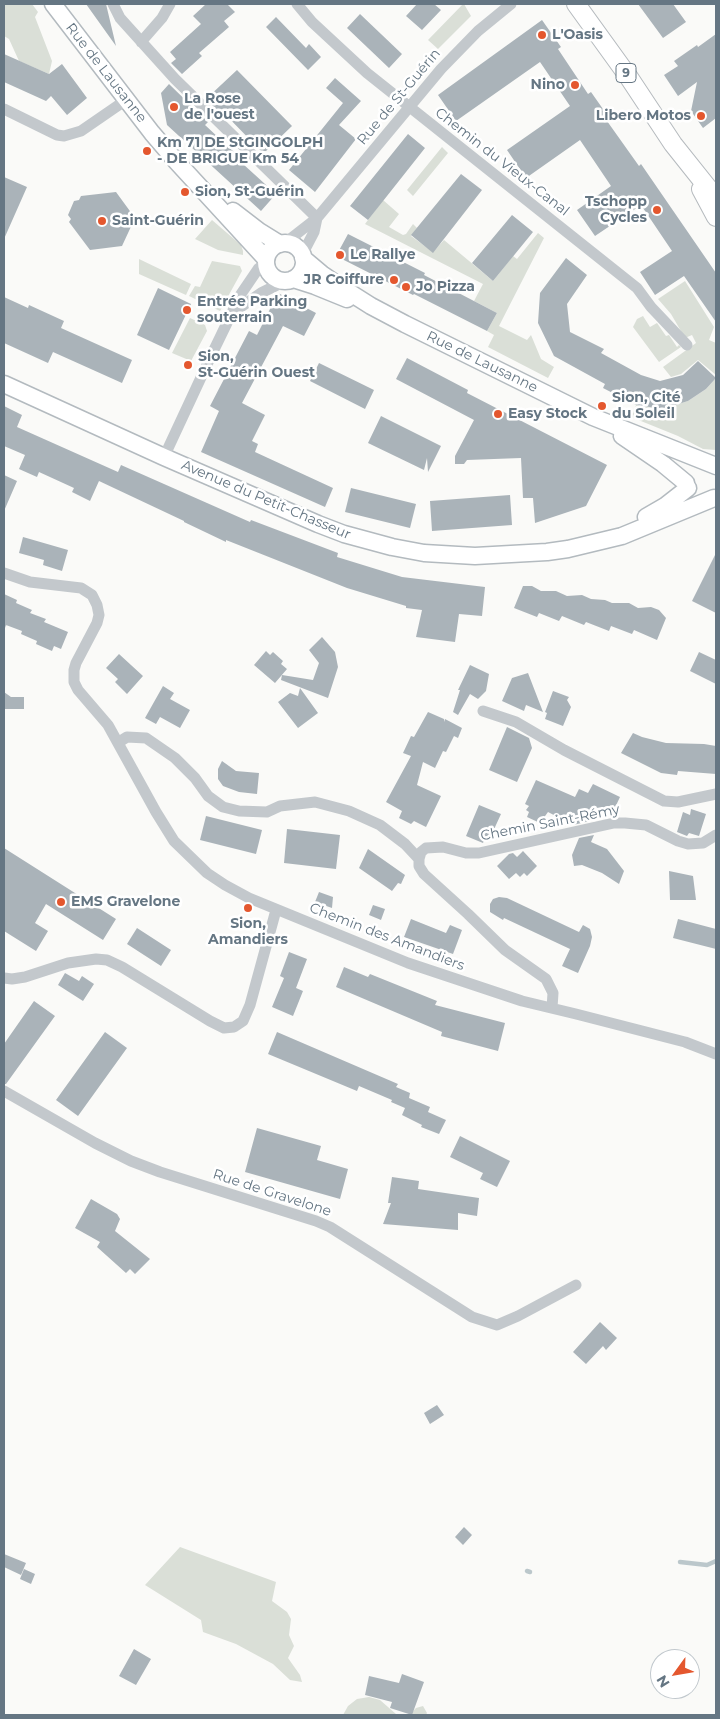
<!DOCTYPE html>
<html>
<head>
<meta charset="utf-8">
<style>
  body { margin:0 }
  #map { position:relative; width:720px; height:1719px; overflow:hidden; background:#fafaf8; font-family:Montserrat,sans-serif }
  canvas { display:block }
  .frame { position:absolute; inset:0; border:5px solid #657683; pointer-events:none }
  .north { position:absolute; left:650px; top:1649px; width:50px; height:50px; box-sizing:border-box; background:#fff; border:1px solid #c1c8cd; border-radius:50%; rotate:238deg; font-size:14px; font-weight:700; line-height:20px; text-align:center; color:#657683 }
  .north::after { content:''; display:block; margin:auto; width:18px; height:22px; background:#e4572e; clip-path:polygon(50% 0,100% 100%,50% 72%,0 100%) }
</style>
</head>
<body>
<div id="map">
<canvas width="720" height="1719"></canvas>
<div class="frame"></div>
<div class="north">N</div>
</div>
<script>
const ctx = document.querySelector('canvas').getContext('2d');
ctx.lineJoin = 'round';
function fillPath(path, color) { ctx.fillStyle = color; ctx.fill(path, 'evenodd'); }
const toPath = rows => new Path2D(rows.map(r => 'M' + r).join(''));
function stroke(path, color, width, dash) { ctx.strokeStyle = color; ctx.lineWidth = width; ctx.lineCap = dash ? 'butt' : 'round'; ctx.setLineDash(dash || []); ctx.stroke(path); }
function write(font, color, halo, rows, align = 'center') {
  ctx.font = font + ' Montserrat,sans-serif'; ctx.lineWidth = 5; ctx.setLineDash([]); ctx.textBaseline = 'middle'; ctx.strokeStyle = halo; ctx.fillStyle = color; for (const [text, x, y, turn = 0] of rows) {
    ctx.save(); ctx.translate(x, y); ctx.rotate((+turn || 0) * Math.PI / 180); ctx.textAlign = isNaN(turn) ? turn : align; if (halo) ctx.strokeText(text, 0, 0); ctx.fillText(text, 0, 0); ctx.restore();
  }
}
const green = toPath([
  [4,4,32,4,38,12,35,17,52,61,49,74,19,61,9,39,4,36],
  [463,4,464,4,471,16,438,49,428,40],
  [442,147,448,153,413,196,407,190],
  [383,200,399,214,389,227,403,235,406,234,413,224,417,228,411,236,433,252,444,240,493,281,513,256,517,259,538,233,544,238,499,326,527,340,531,335,541,359,554,367,548,378,488,347,494,335,487,331,497,313,474,301,483,284,365,224],
  [212,220,241,245,243,251,243,255,218,250,195,239],
  [139,259,191,284,186,295,139,274],
  [212,261,240,266,242,271,220,311,189,296,195,286,200,287],
  [685,281,714,327,709,340,716,343,716,375,698,360,681,374,671,377,663,367,696,343,692,335,685,338,671,314,658,299],
  [643,316,650,327,657,323,666,336,669,335,677,347,679,345,681,347,659,362,633,327,637,319],
  [190,318,205,325,207,331,191,361,172,353],
  [716,378,716,450,703,449,678,436,631,417,636,405,663,409,688,401,706,389],
  [180,1547,276,1582,272,1601,287,1612,291,1619,289,1635,294,1646,288,1658,300,1675,302,1682,290,1680,273,1664,236,1644,203,1632,201,1620,145,1585],
  [369,1697,380,1700,396,1714,409,1715,416,1708,423,1706,427,1713,426,1715,343,1715,348,1706,357,1699]
]);
const stream = toPath([
  [680,1562,707,1565,716,1561],
  [527,1571,530,1572]
]);
const building = toPath([
  [86,4,106,4,116,46],
  [206,4,227,4,235,12,224,21,229,27,199,53,202,56,182,74,171,63,176,59,170,52,201,24,193,16],
  [417,4,434,4,441,10,422,30,406,16],
  [638,4,673,4,686,22,663,38],
  [360,14,402,54,389,68,347,28],
  [276,17,306,48,309,44,321,57,308,70,266,27],
  [542,20,561,47,558,49,588,94,591,92,610,119,607,121,639,166,641,164,716,273,716,322,684,276,655,295,640,272,672,251,641,205,595,236,577,210,611,186,580,140,526,178,507,150,570,106,540,62,456,121,438,95],
  [716,34,716,118,703,128,691,111,697,82,678,96,664,75,678,66,674,61,697,45,698,47],
  [4,54,49,74,62,64,87,98,67,115,51,96,46,101,4,82],
  [237,70,292,126,266,151,261,151,220,109,218,111,206,99],
  [335,78,361,101,339,125,356,139,315,192,289,170,343,103,326,88],
  [169,84,208,122,205,125,234,152,232,154,276,194,261,211,167,125,161,93],
  [408,134,425,148,368,220,350,206],
  [461,174,482,190,433,253,411,235],
  [4,177,27,187,4,239],
  [116,192,135,218,122,246,90,250,69,222,71,219,68,215,74,201,79,200,81,196],
  [512,215,533,232,493,281,472,263],
  [348,234,425,273,424,275,497,313,487,331,414,294,413,295,336,256],
  [566,258,587,275,567,304,570,332,604,349,601,353,641,375,660,381,683,375,698,361,716,378,706,389,688,401,663,409,636,405,603,388,605,384,554,356,538,323,540,293],
  [158,288,191,304,169,350,137,335],
  [278,293,316,313,304,336,283,326,242,403,265,415,252,441,258,444,255,452,333,488,325,507,201,452,219,411,210,406,249,331,257,335],
  [4,297,28,308,29,305,64,321,61,328,132,360,122,383,53,352,48,363,4,343],
  [407,358,468,390,467,393,607,465,586,506,535,523,533,498,523,498,521,458,467,460,464,464,455,464,455,456,474,420,396,379],
  [319,363,374,390,365,409,310,381],
  [4,406,22,415,17,427,118,472,121,465,250,522,251,520,338,553,337,557,402,577,485,587,482,616,459,614,455,642,416,637,422,610,406,608,406,606,347,588,226,540,226,542,184,522,184,521,99,481,90,501,72,492,74,488,39,472,37,477,19,469,25,455,4,446],
  [381,416,441,446,428,472,427,458,424,470,368,443],
  [4,475,17,481,4,511],
  [351,488,416,504,410,528,345,512],
  [510,495,512,525,432,531,430,501],
  [23,537,68,550,62,571,43,565,44,560,19,553],
  [716,553,716,613,692,601],
  [523,586,532,586,541,591,556,591,567,596,582,595,591,599,605,600,612,603,629,603,638,608,651,607,659,610,666,618,657,640,634,630,632,634,611,626,609,631,586,622,584,625,562,616,559,621,539,613,537,617,514,608],
  [4,594,17,600,16,603,32,610,30,613,46,619,44,622,68,632,61,649,54,646,52,651,36,644,37,641,21,634,22,631,6,625,7,622,4,631],
  [322,637,335,652,338,667,328,698,281,680,282,675,313,680,319,663,309,650],
  [266,651,270,655,273,652,283,661,281,664,287,669,275,683,254,665],
  [699,652,716,660,716,684,690,671],
  [119,654,143,676,127,694,115,682,118,679,106,668],
  [470,665,489,674,486,691,478,699,470,694,458,715,453,712,460,690,458,690],
  [528,673,543,712,526,705,524,711,502,701,512,678],
  [163,686,174,693,170,699,190,710,180,728,160,717,156,724,145,718],
  [300,688,318,713,298,728,278,702,290,693,298,696],
  [553,691,569,697,567,700,571,707,563,726,545,719,547,713,545,712],
  [4,692,11,697,24,697,24,709,4,709],
  [428,712,444,719,444,722,445,719,462,728,458,738,454,736,446,752,443,751,435,768,423,762,417,785,441,796,426,827,414,821,411,824,399,818,402,811,386,802,411,756,403,753,411,736,414,737],
  [507,727,529,738,532,748,517,782,489,770],
  [633,733,642,737,666,743,704,744,716,746,716,774,678,771,677,775,661,773,621,753],
  [222,761,236,771,259,773,257,794,239,792,223,786,218,779,218,769],
  [536,780,575,797,579,789,588,793,593,784,620,797,611,816,606,817,603,816,602,818,573,825,548,812,540,823,527,817,529,812,526,810,529,806,525,804],
  [479,805,501,814,490,838,486,836,483,843,466,836],
  [691,809,706,814,699,836,689,833,687,836,677,832,683,812,690,815],
  [206,816,262,830,256,854,200,840],
  [287,829,340,835,336,869,284,863],
  [594,835,591,842,607,849,624,871,619,884,602,873,582,865,574,866,572,855,579,838],
  [4,848,116,919,103,940,46,904,35,923,48,931,36,951,4,931],
  [368,849,405,875,401,884,398,883,392,891,359,868],
  [523,851,537,866,527,876,524,873,520,877,516,873,509,879,497,866,509,854,513,853,517,857],
  [669,871,693,876,696,900,670,900],
  [319,892,333,897,332,908,315,902],
  [499,897,507,898,579,932,583,925,590,929,592,937,590,946,578,973,562,966,570,949,504,918,503,920,490,912,490,904,493,899],
  [373,905,385,909,381,920,369,915],
  [411,919,446,933,450,925,462,930,453,954,404,937],
  [678,919,716,929,716,949,673,938],
  [137,928,171,950,161,966,127,944],
  [289,952,307,959,296,988,303,991,293,1016,272,1007,284,978,280,976],
  [344,967,368,977,370,974,437,1001,435,1005,505,1023,498,1051,441,1036,442,1032,336,987],
  [65,973,79,981,82,976,94,984,83,1001,58,985],
  [34,1001,55,1016,6,1084,4,1084,4,1044],
  [105,1032,127,1048,78,1116,56,1100],
  [277,1032,398,1084,396,1087,410,1093,409,1098,430,1107,428,1112,446,1120,439,1134,421,1127,422,1125,402,1115,405,1108,391,1102,392,1100,359,1086,357,1091,268,1054],
  [257,1128,321,1146,317,1160,348,1169,340,1199,245,1172],
  [460,1136,510,1161,497,1187,480,1179,483,1173,450,1157],
  [392,1177,419,1181,418,1189,479,1198,477,1216,458,1213,458,1230,383,1224,391,1203,388,1203],
  [91,1199,117,1214,120,1219,115,1231,150,1259,135,1274,130,1269,126,1273,97,1247,100,1242,75,1228],
  [600,1322,617,1338,606,1350,603,1346,586,1364,573,1352],
  [437,1405,444,1415,430,1424,424,1413],
  [464,1527,472,1535,463,1545,455,1537],
  [4,1554,26,1563,21,1575,4,1567],
  [24,1569,35,1574,31,1584,20,1579],
  [134,1649,151,1659,136,1685,119,1676],
  [402,1674,424,1682,412,1715,390,1708,392,1702,365,1695,369,1676,399,1683]
]);
const street = toPath([
  [113,4,120,18,175,79,317,218],
  [297,4,312,22,367,73,637,288,651,307,687,345],
  [141,42,162,18,170,4],
  [4,109,57,135,64,136,81,131,126,100],
  [285,243,317,218,441,69,478,31,511,4],
  [302,255,314,232,317,218],
  [235,311,261,293,285,281],
  [164,457,211,356,241,294,258,269,266,263],
  [4,573,30,582,81,588,92,595,97,605,99,615,97,623,76,663,74,670,74,682,78,690,108,725,156,812,174,841,207,873,225,885,249,898,408,963,522,1001,576,1014,685,1042,716,1054],
  [483,711,516,722,564,750,664,801,678,802,716,794],
  [119,742,127,737,146,738,175,758,195,778,208,796,223,807,239,811,267,812,280,806,315,802,349,811,380,825,405,844,419,859],
  [4,978,12,979,25,977,68,963,96,959,107,960,122,967,210,1021,224,1028,234,1027,243,1021,250,1005,276,910],
  [552,1008,553,993,546,979,505,950,468,914,424,874,419,866,419,859,421,852,426,848,443,847,466,853,479,853,614,823,625,823,646,825,678,841,688,844,703,843,716,835],
  [4,1091,95,1143,131,1161,160,1172,316,1221,330,1227,472,1317,497,1325,518,1316,576,1285]
]);
const secondary = toPath([
  [53,4,152,133,176,161,266,259],
  [233,211,259,231,280,244],
  '266 262a19 19 0 1 1 38 0a19 19 0 1 1-38 0Z',
  [303,258,322,274,341,287,371,306,405,324,593,417,716,466],
  [293,279,315,286,347,299],
  [4,384,164,457,318,524,344,534,392,547,424,553,475,556,547,552,568,549,622,536,714,498],
  [622,436,663,464,686,483],
  [646,517,665,506,688,488]
]);
const primary = toPath([
  [576,4,628,76,673,144,716,198],
  [701,189,716,217]
]);
const markers = [
  [542,35,5,"#e4572e"],
  [575,85,5,"#e4572e"],
  [174,107,5,"#e4572e"],
  [701,116,5,"#e4572e"],
  [147,151,5,"#e4572e"],
  [185,192,5,"#e4572e"],
  [657,210,5,"#e4572e"],
  [102,221,5,"#e4572e"],
  [340,255,5,"#e4572e"],
  [394,280,5,"#e4572e"],
  [406,287,5,"#e4572e"],
  [187,310,5,"#e4572e"],
  [188,365,5,"#e4572e"],
  [602,406,5,"#e4572e"],
  [498,414,5,"#e4572e"],
  [61,902,5,"#e4572e"],
  [248,908,5,"#e4572e"]
];
const shields = [
  [626,73,20]
];
const shieldNames = [
  ["9",626,73]
];
const poiNames = [
  ["L'Oasis",552,35],
  ["Nino",565,85,"right"],
  ["La Rose",184,99],
  ["de l'ouest",184,115],
  ["Libero Motos",691,116,"right"],
  ["Km 71 DE StGINGOLPH",157,143],
  ["- DE BRIGUE Km 54",157,159],
  ["Sion, St-Guérin",195,192],
  ["Tschopp",647,202,"right"],
  ["Cycles",647,218,"right"],
  ["Saint-Guérin",112,221],
  ["Le Rallye",350,255],
  ["JR Coiffure",384,280,"right"],
  ["Jo Pizza",416,287],
  ["Entrée Parking",197,302],
  ["souterrain",197,318],
  ["Sion,",198,357],
  ["St-Guérin Ouest",198,373],
  ["Sion, Cité",612,398],
  ["du Soleil",612,414],
  ["Easy Stock",508,414],
  ["EMS Gravelone",71,902],
  ["Sion,",248,924,"center"],
  ["Amandiers",248,940,"center"]
];
const streetNames = [
  ["Rue de Lausanne",106,73,52],
  ["Rue de St-Guérin",399,97,-50],
  ["Chemin du Vieux-Canal",502,162,38],
  ["Rue de Lausanne",482,362,26],
  ["Avenue du Petit-Chasseur",266,500,23],
  ["Chemin Saint-Rémy",550,823,-11],
  ["Chemin des Amandiers",387,937,21],
  ["Rue de Gravelone",272,1193,18]
];
fillPath(green, '#dadfd7');
stroke(stream, '#bbc7cb', 4.5);
fillPath(building, '#aab3b9');
stroke(secondary, '#b3babf', 19);
stroke(primary, '#b5babe', 20);
stroke(street, '#c3c8cc', 11);
stroke(secondary, '#fff', 16);
stroke(primary, '#fff', 18);
for (const [x, y, r, color] of markers) { const dot = new Path2D(); dot.arc(x, y, r, 0, 2 * Math.PI); ctx.fillStyle = color; ctx.fill(dot); stroke(dot, '#fff', 2); }
for (const [x, y, w] of shields) { const box = new Path2D(); box.roundRect(x - w / 2, y - 9.5, w, 19, 4); ctx.fillStyle = '#fff'; ctx.fill(box); stroke(box, '#657683', 1); }
write('bold 12px', '#657683', null, shieldNames);
write('bold 14px', '#657683', '#fff', poiNames, 'left');
write('14px', '#657683', '#fff', streetNames);
</script>
</body>
</html>
